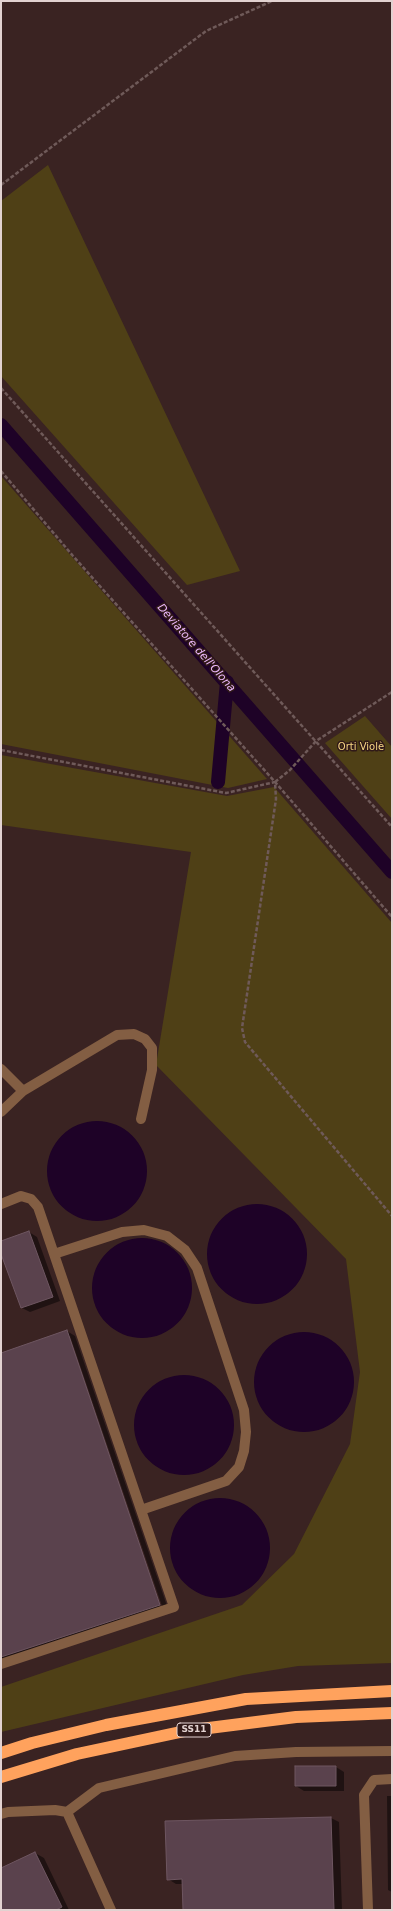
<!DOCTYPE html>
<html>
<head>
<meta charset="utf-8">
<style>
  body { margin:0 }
  #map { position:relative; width:393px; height:1911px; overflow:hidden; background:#3a2322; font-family:"DejaVu Sans",sans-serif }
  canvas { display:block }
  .frame { position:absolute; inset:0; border:2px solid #e2d2d1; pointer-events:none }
</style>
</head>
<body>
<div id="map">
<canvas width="393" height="1911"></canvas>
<div class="frame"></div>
</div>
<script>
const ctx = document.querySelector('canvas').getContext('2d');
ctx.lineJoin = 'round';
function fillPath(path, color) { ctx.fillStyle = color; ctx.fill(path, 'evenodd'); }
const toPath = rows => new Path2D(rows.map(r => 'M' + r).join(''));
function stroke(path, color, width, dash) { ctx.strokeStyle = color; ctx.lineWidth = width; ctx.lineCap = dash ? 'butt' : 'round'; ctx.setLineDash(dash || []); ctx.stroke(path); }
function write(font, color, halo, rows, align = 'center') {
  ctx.font = font + ' "DejaVu Sans",sans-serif'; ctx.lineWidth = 3; ctx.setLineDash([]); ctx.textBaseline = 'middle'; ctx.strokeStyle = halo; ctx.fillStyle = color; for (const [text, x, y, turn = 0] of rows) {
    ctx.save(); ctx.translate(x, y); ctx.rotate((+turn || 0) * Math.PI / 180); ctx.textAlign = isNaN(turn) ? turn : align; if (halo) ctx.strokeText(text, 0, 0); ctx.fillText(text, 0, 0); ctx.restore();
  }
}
const green = toPath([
  [48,165,240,571,187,585,1,376,1,201],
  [1,476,267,779,228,788,1,744],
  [365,716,392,747,392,819,325,743],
  [1,755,227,796,274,787,392,923,392,1663,298,1666,243,1675,1,1732,1,1687,242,1605,294,1554,350,1444,360,1372,346,1259,156,1065,191,852,1,825]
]);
const water = toPath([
  '47 1171a50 50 0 1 1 100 0a50 50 0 1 1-100 0Z',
  '207 1254a50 50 0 1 1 100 0a50 50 0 1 1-100 0Z',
  '92 1288a50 50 0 1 1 100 0a50 50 0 1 1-100 0Z',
  '254 1382a50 50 0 1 1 100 0a50 50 0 1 1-100 0Z',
  '134 1425a50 50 0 1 1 100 0a50 50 0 1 1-100 0Z',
  '170 1548a50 50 0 1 1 100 0a50 50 0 1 1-100 0Z'
]);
const shadow = toPath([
  [29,1232,37,1237,60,1301,30,1312,22,1308,1,1251,1,1242],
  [67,1331,75,1336,168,1609,1,1666,1,1354],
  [68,1336,70,1336,163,1609,161,1610],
  [296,1767,336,1767,344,1772,344,1791,304,1791,296,1786],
  [387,1796,392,1796,392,1892,388,1890],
  [331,1818,339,1822,342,1910,184,1910,183,1884,176,1884,168,1879],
  [35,1853,44,1858,69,1910,1,1910,1,1869]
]);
const canal = toPath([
  [1,425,392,872],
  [218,782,227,682]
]);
const building = toPath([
  [29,1231,53,1297,21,1308,1,1254,1,1241,29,1231],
  [67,1330,160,1605,1,1657,1,1353,67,1330],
  [295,1766,336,1766,336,1786,295,1786,295,1766],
  [331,1817,334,1910,183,1910,182,1879,167,1880,165,1821,331,1817],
  [35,1852,62,1907,56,1910,1,1910,1,1868,35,1852]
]);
const path = toPath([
  [1,185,206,31,272,1],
  [1,388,392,827],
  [1,471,73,556,275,782,392,917],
  [1,750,226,793,275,782,276,799,242,1028,245,1042,392,1216],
  [275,782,290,770,316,741,392,692]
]);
const minor = toPath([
  [1,1069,23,1091],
  [1,1112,23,1091,117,1035,134,1034,145,1039,152,1048,152,1070,141,1119],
  [1,1204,21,1196,31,1199,38,1207,174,1607,1,1664],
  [54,1254,122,1232,144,1230,167,1236,185,1250,197,1268,244,1410,246,1432,244,1451,239,1467,226,1481,141,1510],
  [67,1812,99,1788,235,1756,296,1752,392,1751],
  [1,1814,8,1812,55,1810,67,1812,111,1910],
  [368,1910,364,1795,374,1780,392,1779]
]);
const highway = toPath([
  [1,1753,32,1743,106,1725,246,1699,392,1691],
  [1,1777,77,1754,185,1731,296,1717,392,1713]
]);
const shields = [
  [194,1730,34]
];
const shieldNames = [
  ["SS11",194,1730]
];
const parkNames = [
  ["Orti Violè",361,747]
];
const waterNames = [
  ["Deviatore dell'Olona",196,648,49]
];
fillPath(green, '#4f4016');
fillPath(water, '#1e0227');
fillPath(shadow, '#0007');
stroke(canal, '#1e0227', 14);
fillPath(building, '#5a424d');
stroke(building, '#6e5661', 1);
stroke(path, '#6f5a59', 2.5, [4, 2]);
stroke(minor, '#835e43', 10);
stroke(highway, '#ffa25d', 12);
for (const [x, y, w] of shields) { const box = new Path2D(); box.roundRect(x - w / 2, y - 7, w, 14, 3); ctx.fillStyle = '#301918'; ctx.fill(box); stroke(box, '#e2d2d1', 1); }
write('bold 9px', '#e2d2d1', null, shieldNames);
write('10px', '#f7d683', '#301918', parkNames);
write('italic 11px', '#ecb8fd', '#301918', waterNames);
</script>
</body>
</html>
